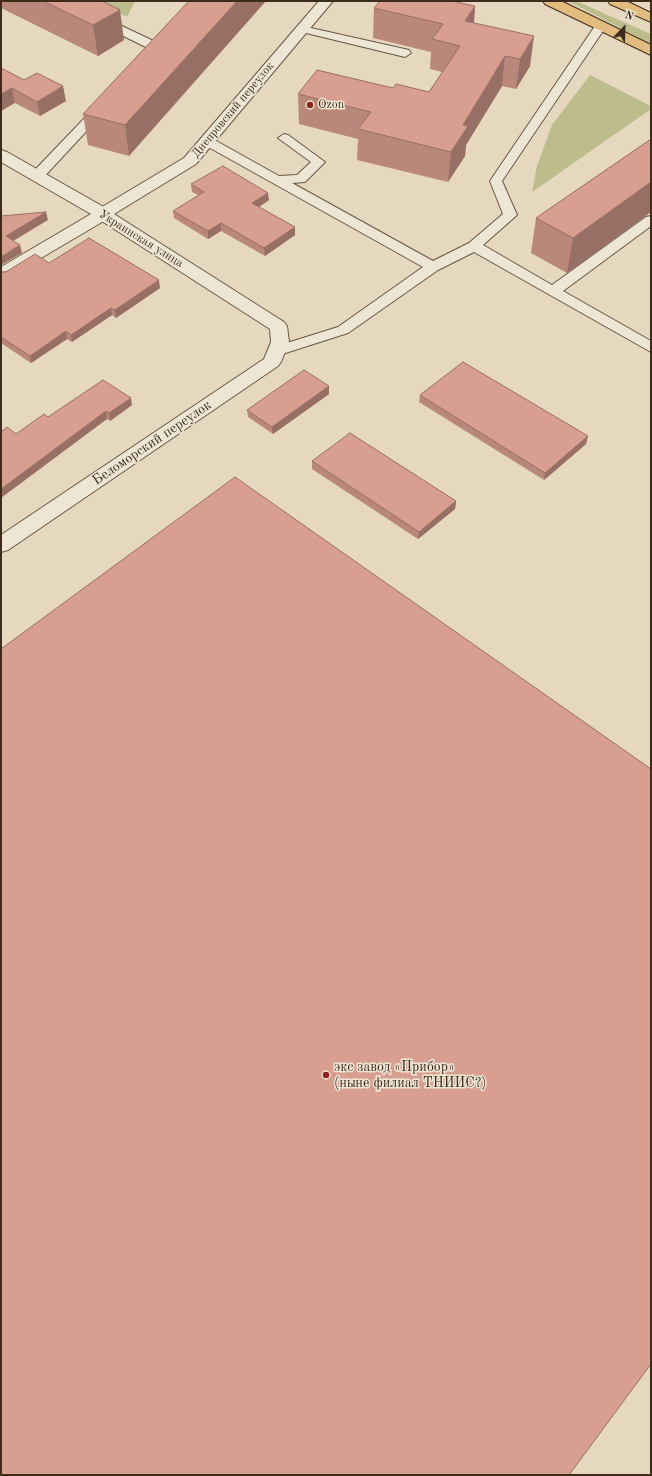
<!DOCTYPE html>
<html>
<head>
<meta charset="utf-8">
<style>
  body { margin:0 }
  #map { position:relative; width:652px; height:1476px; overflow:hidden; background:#e5d8be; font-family:"Old Standard TT",serif }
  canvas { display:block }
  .frame { position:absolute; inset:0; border:2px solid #3d2b1b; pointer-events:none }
  .north { position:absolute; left:604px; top:8px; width:40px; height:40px; -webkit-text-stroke:3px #eee6d5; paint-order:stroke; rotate:23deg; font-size:11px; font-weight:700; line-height:16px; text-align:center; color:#3d2b1b }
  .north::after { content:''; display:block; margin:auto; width:14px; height:18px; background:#3d2b1b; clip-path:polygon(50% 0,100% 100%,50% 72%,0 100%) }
</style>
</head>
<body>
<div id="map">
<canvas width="652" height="1476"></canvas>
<div class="frame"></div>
<div class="north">N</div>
</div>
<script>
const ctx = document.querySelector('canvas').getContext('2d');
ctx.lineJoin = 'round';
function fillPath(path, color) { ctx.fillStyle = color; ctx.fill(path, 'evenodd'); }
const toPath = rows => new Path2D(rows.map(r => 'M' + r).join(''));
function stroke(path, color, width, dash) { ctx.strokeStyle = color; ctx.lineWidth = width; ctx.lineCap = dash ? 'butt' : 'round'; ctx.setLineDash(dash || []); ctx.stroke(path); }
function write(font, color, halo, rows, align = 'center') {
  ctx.font = font + ' "Old Standard TT",serif'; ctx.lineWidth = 3; ctx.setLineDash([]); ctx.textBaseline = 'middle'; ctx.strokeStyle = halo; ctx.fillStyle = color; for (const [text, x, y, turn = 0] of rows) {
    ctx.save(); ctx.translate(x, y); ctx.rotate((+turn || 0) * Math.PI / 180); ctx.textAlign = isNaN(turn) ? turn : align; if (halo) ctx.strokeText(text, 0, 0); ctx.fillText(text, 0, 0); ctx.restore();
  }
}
const green = toPath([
  [94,1,135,1,127,17],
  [568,1,576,1,651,34,651,44],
  [590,75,651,106,651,109,532,192,537,166,552,125]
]);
const service = toPath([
  [54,1,69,1,162,45,164,48,162,51,154,51,56,3,54,1],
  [601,22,607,25,502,181,517,215,483,245,552,285,646,217,651,216,651,226,563,291,651,341,651,352,474,252,438,270,348,333,276,356,271,354,269,351,271,348,338,327,423,267,203,144,201,141,203,138,211,138,279,176,297,175,311,162,278,138,284,134,288,135,325,162,305,182,292,183,433,261,469,243,503,214,490,181,597,23,601,22],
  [302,26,409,50,411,53,405,57,298,31,296,29,302,26],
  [102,103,108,107,106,110,42,179,32,179,31,176,32,173,98,104,102,103]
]);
const minor = toPath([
  [1,150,7,152,109,210,111,214,109,218,7,278,1,279,1,267,91,214,1,162,1,150]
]);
const tertiary = toPath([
  [319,1,333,1,196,164,114,214,284,322,287,326,289,342,281,362,278,366,8,550,1,552,1,535,264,359,271,342,270,329,97,218,95,214,97,210,184,158,319,1]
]);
const primary = toPath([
  [543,1,561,1,651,45,651,55,545,4,543,1],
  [608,1,626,1,651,13,651,22,610,4,608,1]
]);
const wall = toPath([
  [1,1,102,1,124,40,98,56,1,8],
  [189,1,129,156,88,145,83,114],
  [475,6,474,23,530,66,516,89,502,86,466,145,465,156,448,182,357,160,358,139,299,124,298,94,393,88,429,92,442,72,430,69,431,52,373,38,374,8],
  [1,68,66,101,40,116,15,103],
  [651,139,651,212,567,273,531,253,536,218],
  [191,184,269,200,259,207,295,227,295,235,265,256,221,231,208,239,174,218,173,211,198,195,192,192],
  [49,263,160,288,116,318,112,315,72,342,67,339,31,363,1,343,1,272],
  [329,386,329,394,273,434,248,417,247,410],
  [420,395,588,436,586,444,544,480,419,402],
  [132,405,110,421,107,419,16,434,48,417],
  [312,461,456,501,455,509,418,539,312,469]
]);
const shadedWall = toPath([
  [237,1,266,1,129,156,125,125],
  [475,6,473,36,465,21],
  [120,10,124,40,98,56,93,25],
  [534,36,530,66,516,89,520,59],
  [505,56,502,86,466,145,465,156,448,182,451,152,463,125],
  [63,86,66,101,40,116,37,102],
  [12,88,15,103,1,111,1,94],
  [651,182,651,212,567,273,573,238],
  [268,193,269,200,253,211,252,203],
  [46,212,48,220,8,244,6,236],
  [221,223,221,231,208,239,208,231],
  [295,227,295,235,265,256,264,248],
  [20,245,22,253,1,265,1,257],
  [159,280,160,288,116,318,115,310],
  [111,308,112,315,72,342,71,335],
  [66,331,67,339,31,363,30,356],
  [329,386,329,394,273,434,272,427],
  [131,398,132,405,110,421,109,413],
  [106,411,107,419,1,498,1,489],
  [588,436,586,444,544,480,545,473],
  [456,501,455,509,418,539,419,532]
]);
const building = toPath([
  [43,1,102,1,120,10,93,25,43,1],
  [189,1,237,1,125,125,83,114,189,1],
  [380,1,452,1,475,6,465,21,534,36,520,59,505,56,463,125,468,126,451,152,358,129,371,112,298,94,317,70,393,88,396,84,429,92,460,46,432,39,443,24,374,8,380,1],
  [1,68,24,80,37,73,63,86,37,102,12,88,1,94,1,68],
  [651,139,651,182,573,238,536,218,651,139],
  [223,166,268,193,252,203,295,227,264,248,221,223,208,231,173,211,204,192,191,184,223,166],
  [46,212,6,236,20,245,1,257,1,216,46,212],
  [89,238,159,280,115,310,111,308,71,335,66,331,30,356,1,337,1,272,6,272,35,254,49,263,89,238],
  [463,362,588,436,545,473,420,395,463,362],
  [304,370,329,386,272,427,247,410,304,370],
  [103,380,131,398,109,413,106,411,1,489,1,432,7,427,16,434,44,414,48,417,103,380],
  [350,433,456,501,419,532,312,461,350,433],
  [235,477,651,769,651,1364,569,1475,1,1475,1,649,235,477]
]);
const markers = [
  [310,105,4,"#8f2418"],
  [326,1075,4,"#8f2418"]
];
const farPoinames = [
  ["Ozon",318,105]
];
const farStreetnames = [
  ["Днепровский переулок",233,110,-50],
  ["Украинская улица",141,239,32]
];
const streetNames = [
  ["Беломорский переулок",152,443,-34]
];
const poiNames = [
  ["экс завод «Прибор»",334,1067],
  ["(ныне филиал ТНИИС?)",334,1083]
];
fillPath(green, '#bcbc8c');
stroke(service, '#675644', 2);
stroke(minor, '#675644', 2);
stroke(tertiary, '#675644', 2);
stroke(primary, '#3d2b1b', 2);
fillPath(service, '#eee6d5');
fillPath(minor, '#eee6d5');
fillPath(tertiary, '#eee6d5');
fillPath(primary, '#e2bc7f');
fillPath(wall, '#ba887b');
fillPath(shadedWall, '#976f64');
fillPath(building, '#d89e8f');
stroke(building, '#976f64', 1);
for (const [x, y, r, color] of markers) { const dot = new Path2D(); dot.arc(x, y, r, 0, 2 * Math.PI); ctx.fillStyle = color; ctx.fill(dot); stroke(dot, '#eee6d5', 1.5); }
write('12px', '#3d2b1b', '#eee6d5', farPoinames, 'left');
write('12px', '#3d2b1b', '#eee6d5', farStreetnames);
write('14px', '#3d2b1b', '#eee6d5', streetNames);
write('14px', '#3d2b1b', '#eee6d5', poiNames, 'left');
</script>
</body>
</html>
